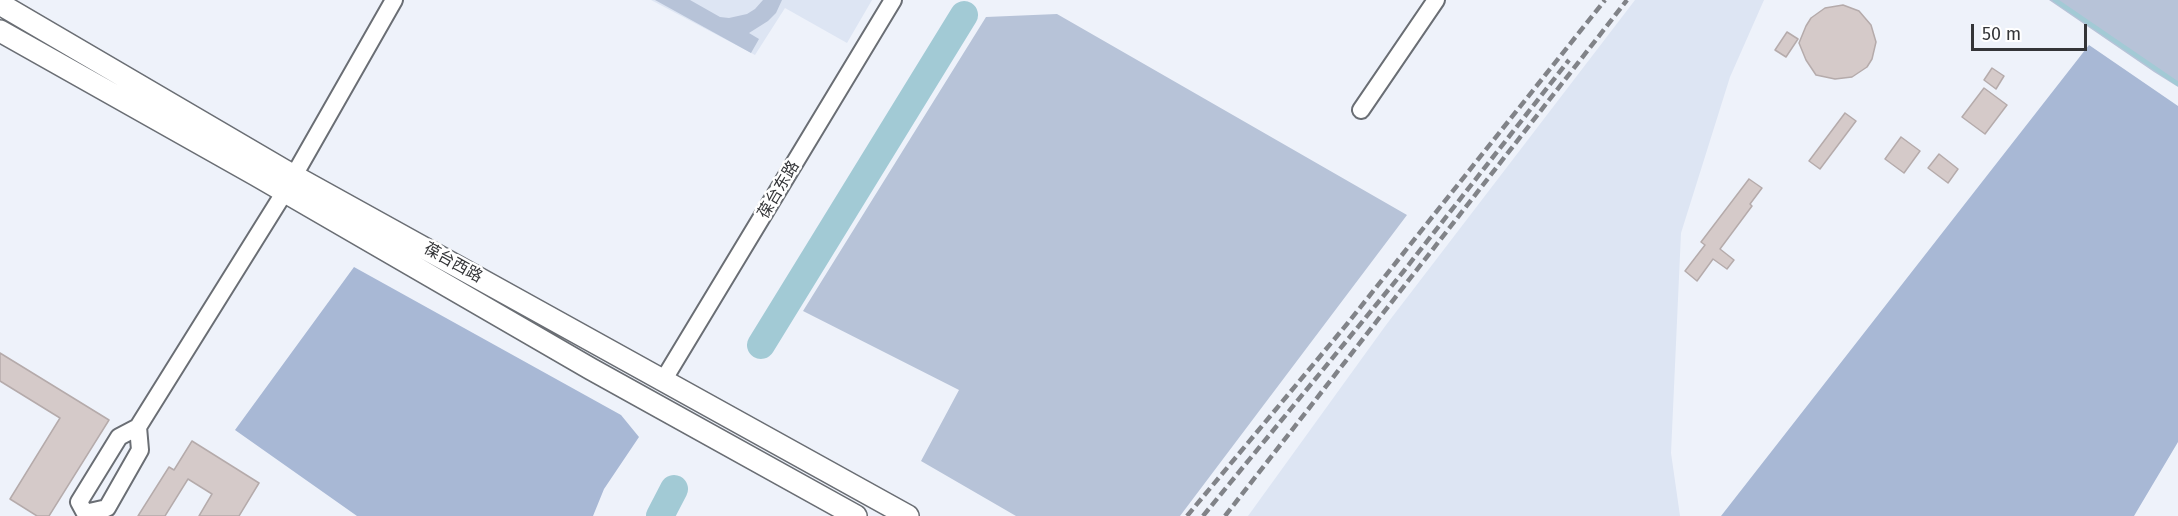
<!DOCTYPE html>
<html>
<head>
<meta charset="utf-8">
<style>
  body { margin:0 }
  #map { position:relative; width:2178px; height:516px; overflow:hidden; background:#eef2fa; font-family:"Fira Sans",sans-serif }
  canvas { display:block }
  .scale { position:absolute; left:1971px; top:24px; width:116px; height:27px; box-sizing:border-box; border:3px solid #343538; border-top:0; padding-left:8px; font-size:18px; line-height:21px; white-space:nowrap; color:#343538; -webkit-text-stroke:4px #fff; paint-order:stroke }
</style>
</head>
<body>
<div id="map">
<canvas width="2178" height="516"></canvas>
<div class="scale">50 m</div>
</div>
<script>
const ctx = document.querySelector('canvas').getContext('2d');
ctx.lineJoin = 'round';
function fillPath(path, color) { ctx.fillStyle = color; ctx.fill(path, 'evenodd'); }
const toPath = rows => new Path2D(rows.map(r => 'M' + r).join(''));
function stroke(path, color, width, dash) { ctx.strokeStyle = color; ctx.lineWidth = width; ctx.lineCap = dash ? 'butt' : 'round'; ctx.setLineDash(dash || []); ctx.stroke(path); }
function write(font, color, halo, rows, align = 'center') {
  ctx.font = font + ' "Fira Sans","Noto Sans SC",sans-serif'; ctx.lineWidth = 5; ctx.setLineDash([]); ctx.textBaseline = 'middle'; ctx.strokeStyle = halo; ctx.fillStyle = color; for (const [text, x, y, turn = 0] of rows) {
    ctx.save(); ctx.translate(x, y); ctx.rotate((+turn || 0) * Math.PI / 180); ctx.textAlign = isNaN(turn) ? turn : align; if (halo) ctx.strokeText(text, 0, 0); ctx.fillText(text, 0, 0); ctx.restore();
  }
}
const built = toPath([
  [651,0,872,0,847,43,785,8,755,55],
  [1635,0,1764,0,1730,77,1681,233,1671,453,1680,516,1248,516,1386,325]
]);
const green = toPath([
  [655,0,690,0,720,17,729,18,747,14,755,9,763,0,782,0,776,13,768,21,749,33,759,39,751,53],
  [2049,0,2178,0,2178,87,2154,72],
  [1057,14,1407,215,1180,516,1016,516,921,461,959,390,803,311,986,17]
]);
const forest = toPath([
  [2089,45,2178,106,2178,442,2134,516,1721,516],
  [354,267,621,415,639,437,604,489,593,516,357,516,235,430]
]);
const stream = toPath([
  [2055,0,2178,84]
]);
const river = toPath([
  [761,345,964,15],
  [660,516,674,489]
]);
const building = toPath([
  [1843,5,1859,11,1871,25,1876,42,1872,59,1867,67,1852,77,1835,79,1816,75,1806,60,1799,43,1806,26,1811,18,1825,8,1843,5],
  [1787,32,1798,39,1786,57,1775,50,1787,32],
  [1992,68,2004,76,1996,89,1984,80,1992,68],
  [1984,88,2007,105,1985,134,1962,117,1984,88],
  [1845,113,1856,121,1820,169,1809,161,1845,113],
  [1901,137,1920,151,1904,173,1885,159,1901,137],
  [1939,154,1958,169,1948,183,1928,168,1939,154],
  [1749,179,1762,188,1750,204,1752,206,1720,249,1734,260,1727,269,1713,259,1697,281,1685,271,1705,245,1701,242,1749,179],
  [0,353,109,420,49,516,37,516,10,499,60,418,0,381,0,353],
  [192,441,259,483,239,516,199,516,212,494,188,479,165,516,138,516,169,467,174,470,192,441]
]);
const minor = toPath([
  [1361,110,1436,0],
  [664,379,893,0],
  [138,427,140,450,107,508,85,513,79,502,119,437,138,427,284,193,394,0]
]);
const tertiary = toPath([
  [0,4,294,176,908,516],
  [0,31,256,175,591,369,856,516]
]);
const rail = toPath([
  [1187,516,1347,324,1605,0],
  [1203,516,1403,272,1569,60],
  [1225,516,1627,0]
]);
const streetNames = [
  ["葆台东路",779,190,-59],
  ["葆台西路",453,263,29]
];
fillPath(built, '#dde5f3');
fillPath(green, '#b7c3d8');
fillPath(forest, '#a8b8d5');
stroke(stream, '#a2cad5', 4.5);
stroke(river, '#a2cad5', 28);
fillPath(building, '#d5cac9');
stroke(building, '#b5abab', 1.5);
stroke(minor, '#6a6e74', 20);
stroke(tertiary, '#6a6e74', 24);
stroke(minor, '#fff', 16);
stroke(tertiary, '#fff', 21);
stroke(rail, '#818388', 4.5, [9, 4.5]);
write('16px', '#343538', '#fff', streetNames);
</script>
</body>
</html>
